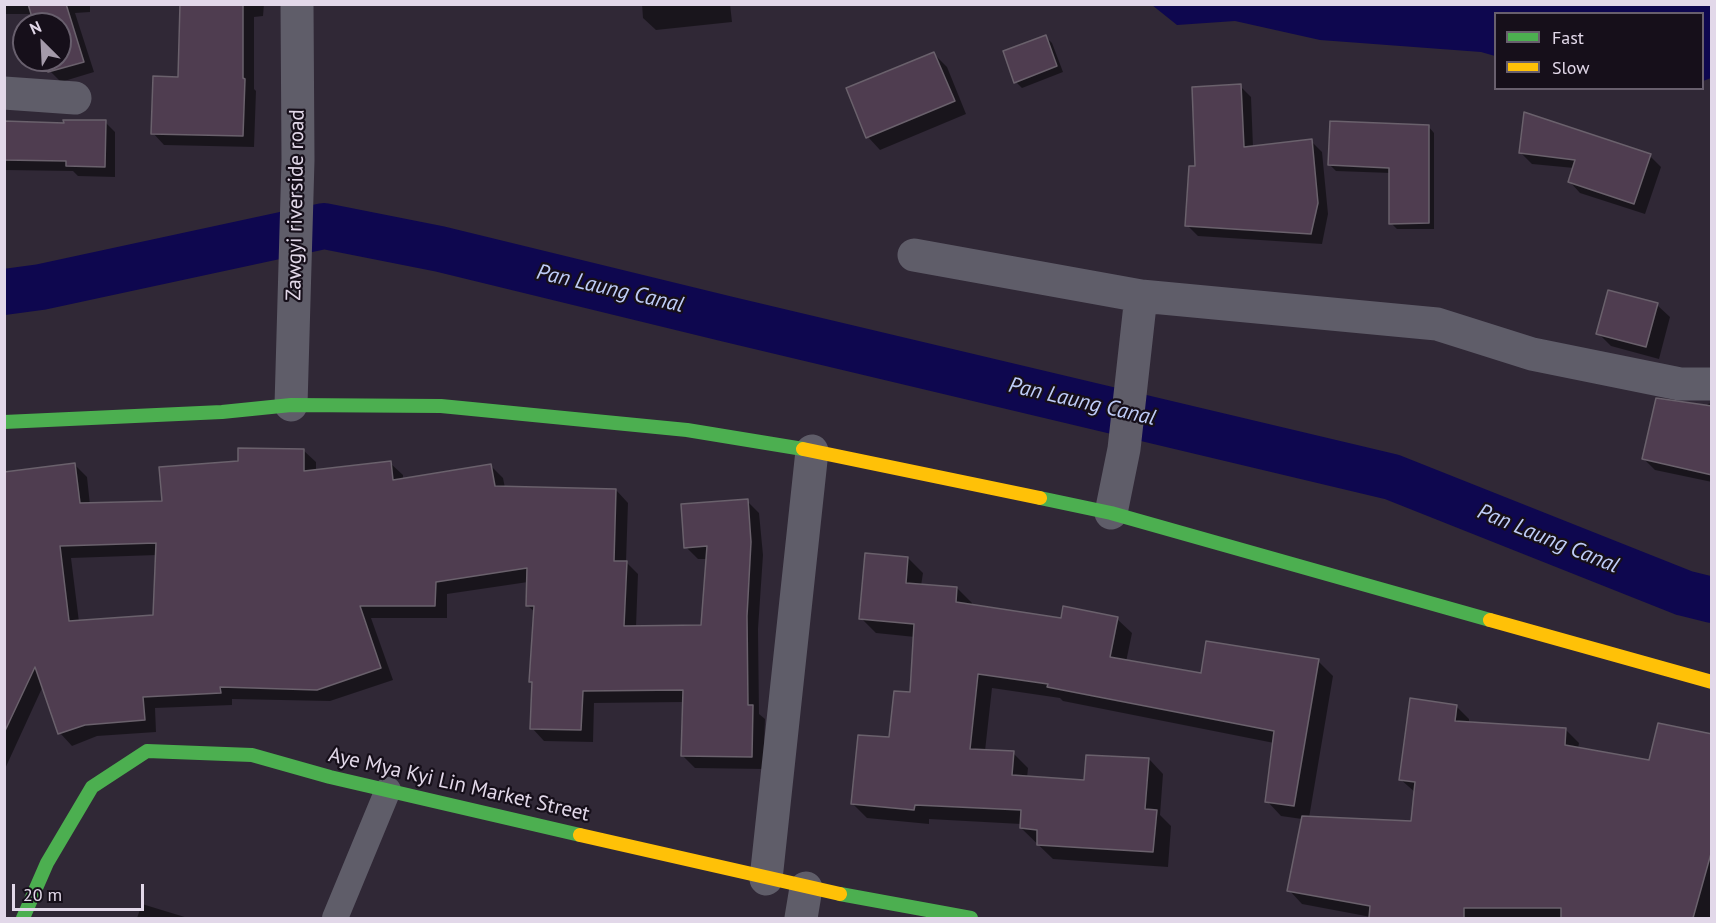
<!DOCTYPE html>
<html>
<head>
<meta charset="utf-8">
<style>
  body { margin:0 }
  #map { position:relative; width:1716px; height:923px; overflow:hidden; background:#302836; font-family:"PT Sans",sans-serif }
  canvas { display:block }
  .frame { position:absolute; inset:0; border:6px solid #e2d8e9; pointer-events:none }
  .legend { position:absolute; left:1494px; top:12px; width:210px; height:78px; box-sizing:border-box; background:#160f1a; border:2px solid #685f6d; margin:0; padding:8px 10px; list-style:none; font-size:18px; color:#e2d8e9 }
  .legend li { display:flex; align-items:center; gap:12px; height:30px }
  .legend b { width:30px; border:2px solid #685f6d }
  .north { position:absolute; left:12px; top:12px; width:60px; height:60px; box-sizing:border-box; background:#160f1a; border:2px solid #685f6d; border-radius:50%; rotate:336deg; font-size:16px; font-weight:700; line-height:24px; text-align:center; color:#e2d8e9 }
  .north::after { content:''; display:block; margin:auto; width:21px; height:27px; background:#a49aaa; clip-path:polygon(50% 0,100% 100%,50% 72%,0 100%) }
  .scale { position:absolute; left:12px; top:884px; width:132px; height:27px; box-sizing:border-box; border:3px solid #e2d8e9; border-top:0; padding-left:8px; font-size:18px; line-height:21px; white-space:nowrap; color:#e2d8e9; -webkit-text-stroke:4px #160f1a; paint-order:stroke }
</style>
</head>
<body>
<div id="map">
<canvas width="1716" height="923"></canvas>
<div class="frame"></div>
<ul class="legend">
<li><b style="height:8px;background:#4caf50"></b>Fast</li>
<li><b style="height:8px;background:#ffc107"></b>Slow</li>
</ul>
<div class="north">N</div>
<div class="scale">20 m</div>
</div>
<script>
const ctx = document.querySelector('canvas').getContext('2d');
ctx.lineJoin = 'round';
function fillPath(path, color) { ctx.fillStyle = color; ctx.fill(path, 'evenodd'); }
const toPath = rows => new Path2D(rows.map(r => 'M' + r).join(''));
function stroke(path, color, width, dash) { ctx.strokeStyle = color; ctx.lineWidth = width; ctx.lineCap = dash ? 'butt' : 'round'; ctx.setLineDash(dash || []); ctx.stroke(path); }
function write(font, color, halo, rows, align = 'center') {
  ctx.font = font + ' "PT Sans",sans-serif'; ctx.lineWidth = 4.5; ctx.setLineDash([]); ctx.textBaseline = 'middle'; ctx.strokeStyle = halo; ctx.fillStyle = color; for (const [text, x, y, turn = 0] of rows) {
    ctx.save(); ctx.translate(x, y); ctx.rotate((+turn || 0) * Math.PI / 180); ctx.textAlign = isNaN(turn) ? turn : align; if (halo) ctx.strokeText(text, 0, 0); ctx.fillText(text, 0, 0); ctx.restore();
  }
}
const water = toPath([
  [1152,5,1711,5,1711,78,1703,81,1702,14,1496,14,1495,56,1481,52,1320,40,1235,21,1177,25]
]);
const shadow = toPath([
  [4,4,90,4,90,12,75,13,94,72,61,82,50,71,46,60,60,60,60,24,36,24,33,14,4,14],
  [200,4,264,4,263,16,254,17,254,89,256,91,254,147,164,145,153,133,179,78],
  [642,4,730,4,732,22,656,30,643,18],
  [1045,36,1052,43,1063,72,1022,88,1016,82],
  [934,54,947,67,966,114,880,150,868,137],
  [1240,86,1251,97,1253,147,1311,141,1322,152,1328,214,1322,244,1198,236,1187,225,1197,168],
  [4,122,66,124,105,122,115,132,115,177,78,176,73,171,4,170],
  [1428,126,1434,133,1434,229,1397,229,1391,223,1391,173,1336,171,1330,165],
  [1521,153,1650,156,1661,167,1645,214,1580,193,1570,182,1574,168,1532,164],
  [1657,305,1670,317,1659,359,1611,346,1598,333],
  [1712,403,1712,482,1655,470,1643,458,1708,404],
  [303,450,316,462,316,471,390,463,403,475,403,480,491,466,503,478,505,488,616,490,628,503,626,562,638,574,636,627,702,627,707,559,698,559,686,547,747,501,759,513,763,555,758,629,759,714,765,719,763,769,695,768,682,755,684,702,594,703,593,742,544,741,532,728,534,684,531,681,536,613,528,606,528,582,447,594,447,618,371,618,393,680,330,701,232,699,232,705,155,708,156,732,97,736,72,746,60,733,43,686,4,771,4,473,74,464,87,477,90,505,163,502,240,462],
  [157,555,154,617,79,622,71,558],
  [908,558,923,573,921,586,957,588,972,603,971,606,1062,619,1117,619,1132,633,1126,662,1202,674,1318,661,1333,676,1309,818,1413,822,1416,793,1400,779,1456,706,1469,719,1469,724,1565,729,1579,743,1578,749,1650,762,1712,736,1712,918,1371,918,1371,917,1302,904,1289,890,1302,819,1281,816,1267,801,1274,743,1063,701,1060,698,992,688,985,751,1013,753,1028,768,1027,778,1086,781,1149,759,1163,774,1160,815,1171,826,1168,867,1053,859,1021,828,1021,824,929,819,929,824,867,818,852,803,890,739,911,694,915,637,876,633,861,618],
  [142,904,188,918,137,918]
]);
const canal = toPath([
  [4,292,41,287,324,226,440,249,727,319,1392,477,1684,593,1712,600]
]);
const building = toPath([
  [28,4,66,4,84,62,48,72,45,60,60,60,60,24,34,24,28,4],
  [180,4,243,4,243,78,245,79,243,136,151,134,153,76,178,77,180,4],
  [1046,35,1057,66,1014,83,1003,51,1046,35],
  [934,52,955,101,866,138,846,88,934,52],
  [1241,84,1244,147,1312,139,1318,203,1311,234,1185,226,1189,166,1195,166,1192,87,1241,84],
  [1524,112,1651,154,1634,204,1568,182,1575,160,1519,153,1524,112],
  [63,120,106,120,105,167,66,166,66,161,4,160,4,121,64,123,63,120],
  [1330,121,1429,125,1429,223,1389,224,1389,168,1328,165,1330,121],
  [1608,290,1658,303,1646,347,1596,334,1608,290],
  [1656,398,1712,406,1712,475,1642,459,1656,398],
  [238,448,304,449,304,471,391,461,393,480,491,464,495,486,616,489,614,561,627,561,624,626,701,625,707,546,684,548,681,504,748,499,751,542,747,616,748,705,753,705,752,757,681,756,683,690,583,691,581,730,530,729,532,682,529,682,534,606,526,606,527,568,436,582,435,606,360,606,381,668,317,690,220,687,221,693,143,697,145,720,85,725,58,734,35,667,4,733,4,472,75,463,80,503,162,501,159,467,238,461,238,448],
  [156,543,153,615,69,621,60,546,156,543],
  [865,553,908,557,906,583,957,587,956,602,1061,618,1063,606,1118,617,1110,657,1201,673,1206,641,1319,659,1294,806,1265,802,1274,731,1047,687,1048,684,978,674,970,749,1014,751,1012,775,1084,780,1086,755,1149,758,1145,809,1157,810,1153,852,1037,845,1037,830,1020,828,1021,810,915,805,914,810,851,804,858,735,889,737,894,691,910,692,914,624,859,619,865,553],
  [1410,698,1457,705,1455,721,1566,728,1565,745,1649,760,1658,723,1712,734,1712,850,1693,918,1561,918,1561,908,1464,908,1464,918,1369,918,1370,906,1287,891,1302,816,1411,821,1415,782,1399,780,1410,698]
]);
const lane = toPath([
  [335,918,388,790]
]);
const street = toPath([
  [4,93,75,98],
  [914,255,1141,296,1437,324,1532,354,1680,384,1712,384],
  [291,405,298,160,297,4],
  [1111,513,1124,449,1141,296],
  [766,879,812,451],
  [801,918,806,888]
]);
const fast = toPath([
  [4,422,222,412,291,405,441,406,687,430,803,449],
  [1040,498,1111,513,1490,620],
  [840,894,971,918],
  [23,918,47,863,92,787,147,751,252,755,330,777,580,835]
]);
const slow = toPath([
  [803,449,1040,498],
  [1490,620,1712,682],
  [580,835,840,894]
]);
const streetNames = [
  ["Zawgyi riverside road",296,205,-89],
  ["Aye Mya Kyi Lin Market Street",459,785,13]
];
const waterNames = [
  ["Pan Laung Canal",610,289,13],
  ["Pan Laung Canal",1082,402,13],
  ["Pan Laung Canal",1548,539,22]
];
fillPath(water, '#0e074f');
fillPath(shadow, '#0007');
stroke(canal, '#0e074f', 46);
fillPath(building, '#4f3d50');
stroke(building, '#6a616c', 1.5);
stroke(lane, '#5f5d69', 26);
stroke(street, '#5f5d69', 33);
stroke(fast, '#4caf50', 14);
stroke(slow, '#ffc107', 14);
write('21px', '#e2d8e9', '#160f1a', streetNames);
write('italic 22px', '#bfcdf8', '#160f1a', waterNames);
</script>
</body>
</html>
